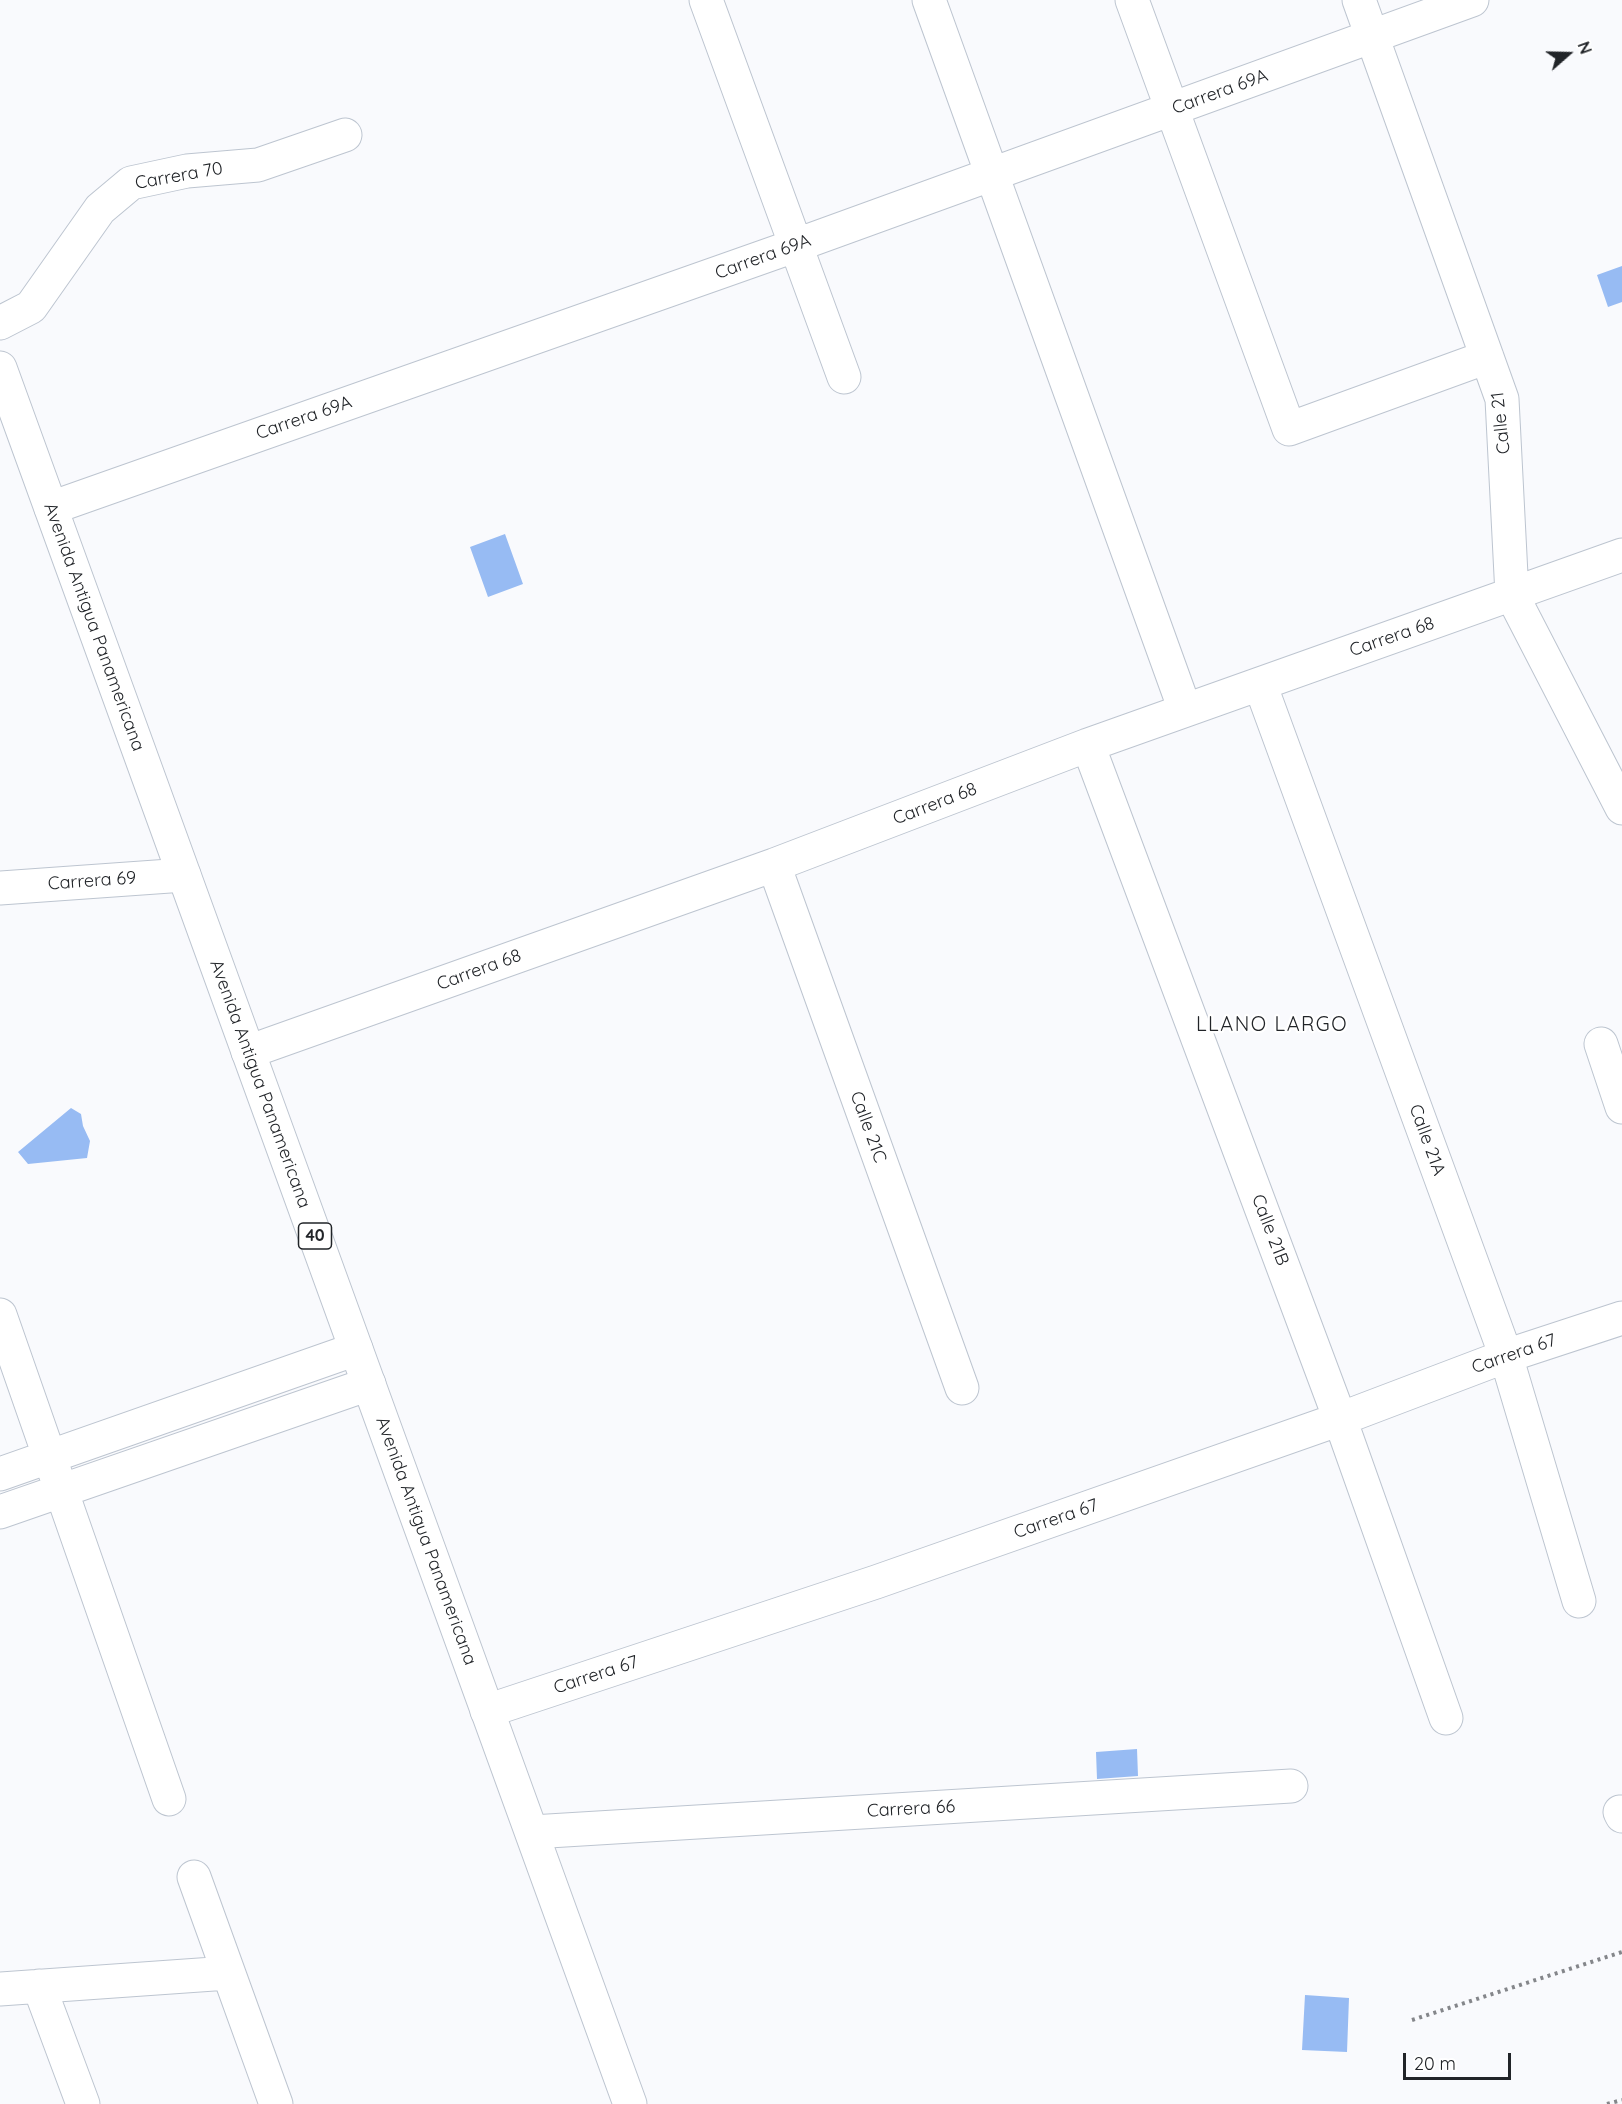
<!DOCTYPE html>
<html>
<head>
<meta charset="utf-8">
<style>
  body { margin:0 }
  #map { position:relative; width:1622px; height:2104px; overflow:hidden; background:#f9fafd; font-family:Quicksand,sans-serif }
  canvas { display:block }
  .north { position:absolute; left:1538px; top:24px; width:60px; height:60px; -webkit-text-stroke:4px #fff; paint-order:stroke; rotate:70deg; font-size:16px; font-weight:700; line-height:24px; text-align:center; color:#212428 }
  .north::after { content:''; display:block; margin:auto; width:21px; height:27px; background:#212428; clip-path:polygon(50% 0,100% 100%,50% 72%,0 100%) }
  .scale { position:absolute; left:1403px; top:2053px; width:108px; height:27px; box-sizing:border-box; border:3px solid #212428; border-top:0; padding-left:8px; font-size:18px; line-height:21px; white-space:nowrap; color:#212428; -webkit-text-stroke:4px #fff; paint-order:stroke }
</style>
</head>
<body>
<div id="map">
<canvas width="1622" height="2104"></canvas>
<div class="north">N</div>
<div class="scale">20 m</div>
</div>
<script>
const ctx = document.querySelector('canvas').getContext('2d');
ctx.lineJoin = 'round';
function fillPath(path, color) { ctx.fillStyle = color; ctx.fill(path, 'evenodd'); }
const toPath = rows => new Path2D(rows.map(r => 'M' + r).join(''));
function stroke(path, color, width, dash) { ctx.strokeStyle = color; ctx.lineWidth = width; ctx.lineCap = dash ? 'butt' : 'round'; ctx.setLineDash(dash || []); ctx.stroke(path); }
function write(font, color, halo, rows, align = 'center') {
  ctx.font = font + ' Quicksand,sans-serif'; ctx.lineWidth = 4.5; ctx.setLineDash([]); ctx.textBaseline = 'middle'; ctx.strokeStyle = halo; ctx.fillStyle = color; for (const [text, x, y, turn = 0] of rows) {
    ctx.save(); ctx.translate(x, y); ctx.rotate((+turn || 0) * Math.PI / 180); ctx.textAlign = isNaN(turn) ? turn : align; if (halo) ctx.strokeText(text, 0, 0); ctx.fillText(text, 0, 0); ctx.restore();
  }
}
const water = toPath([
  [1622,266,1622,302,1608,307,1597,275],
  [505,534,523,584,488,597,470,547],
  [71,1108,81,1114,83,1126,90,1141,87,1158,28,1164,18,1152],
  [1137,1749,1138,1776,1097,1779,1096,1752],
  [1305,1995,1349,1998,1347,2052,1302,2050]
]);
const path = toPath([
  [1412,2020,1622,1952],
  [1607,2104,1622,2100]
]);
const minor = toPath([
  [706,0,844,377],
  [929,0,1185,710],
  [1132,0,1289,429,1487,357],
  [1359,0,1502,399,1512,595,1622,808],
  [0,323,31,307,100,209,131,183,187,171,258,165,345,135],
  [51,508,794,246,1472,0],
  [1260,684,1506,1356,1579,1601],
  [1088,745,1340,1419,1446,1718],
  [774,865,962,1388],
  [0,888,184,875],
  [1601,1044,1622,1107],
  [248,1052,774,865,1088,745,1622,555],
  [0,1315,169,1799],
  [0,1474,356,1349],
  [0,1512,369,1384],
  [487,1711,876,1582,1340,1419,1506,1356,1622,1318],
  [1620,1812,1622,1816],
  [532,1832,1291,1786],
  [194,1877,276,2104],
  [39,1986,83,2104],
  [0,1989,228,1973]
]);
const major = toPath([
  [0,368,630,2104]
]);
const shields = [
  [315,1236,33]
];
const shieldNames = [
  ["40",315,1236]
];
const streetNames = [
  ["Carrera 69A",1220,92,-20],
  ["Carrera 70",179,176,-10],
  ["Carrera 69A",763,257,-20],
  ["Carrera 69A",304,418,-19],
  ["Calle 21",1501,423,-96],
  ["Avenida Antigua Panamericana",94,627,70],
  ["Carrera 68",1392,637,-19],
  ["Carrera 68",935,804,-21],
  ["Carrera 69",92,881,-4],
  ["Carrera 68",479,970,-20],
  ["Avenida Antigua Panamericana",260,1084,70],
  ["Calle 21C",868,1127,70],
  ["Calle 21A",1427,1140,70],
  ["Calle 21B",1270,1230,69],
  ["Carrera 67",1514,1354,-19],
  ["Carrera 67",1056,1519,-19],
  ["Avenida Antigua Panamericana",426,1541,70],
  ["Carrera 67",596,1675,-18],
  ["Carrera 66",911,1809,-3]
];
const neighbourhoodNames = [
  ["LLANO LARGO",1272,1025]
];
fillPath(water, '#97bbf3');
stroke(minor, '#bdc5d0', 35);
stroke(major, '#bdc5d0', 35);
stroke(path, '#84868a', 4, [3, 4.5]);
stroke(minor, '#fff', 33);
stroke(major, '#fff', 33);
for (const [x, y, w] of shields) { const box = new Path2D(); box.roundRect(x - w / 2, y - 13, w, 26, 4.5); ctx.fillStyle = '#fff'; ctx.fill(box); stroke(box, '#212428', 1.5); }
write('bold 16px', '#212428', null, shieldNames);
write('18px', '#212428', '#fff', streetNames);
ctx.letterSpacing = '1.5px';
write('20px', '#212428', '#fff', neighbourhoodNames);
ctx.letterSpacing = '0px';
</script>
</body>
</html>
